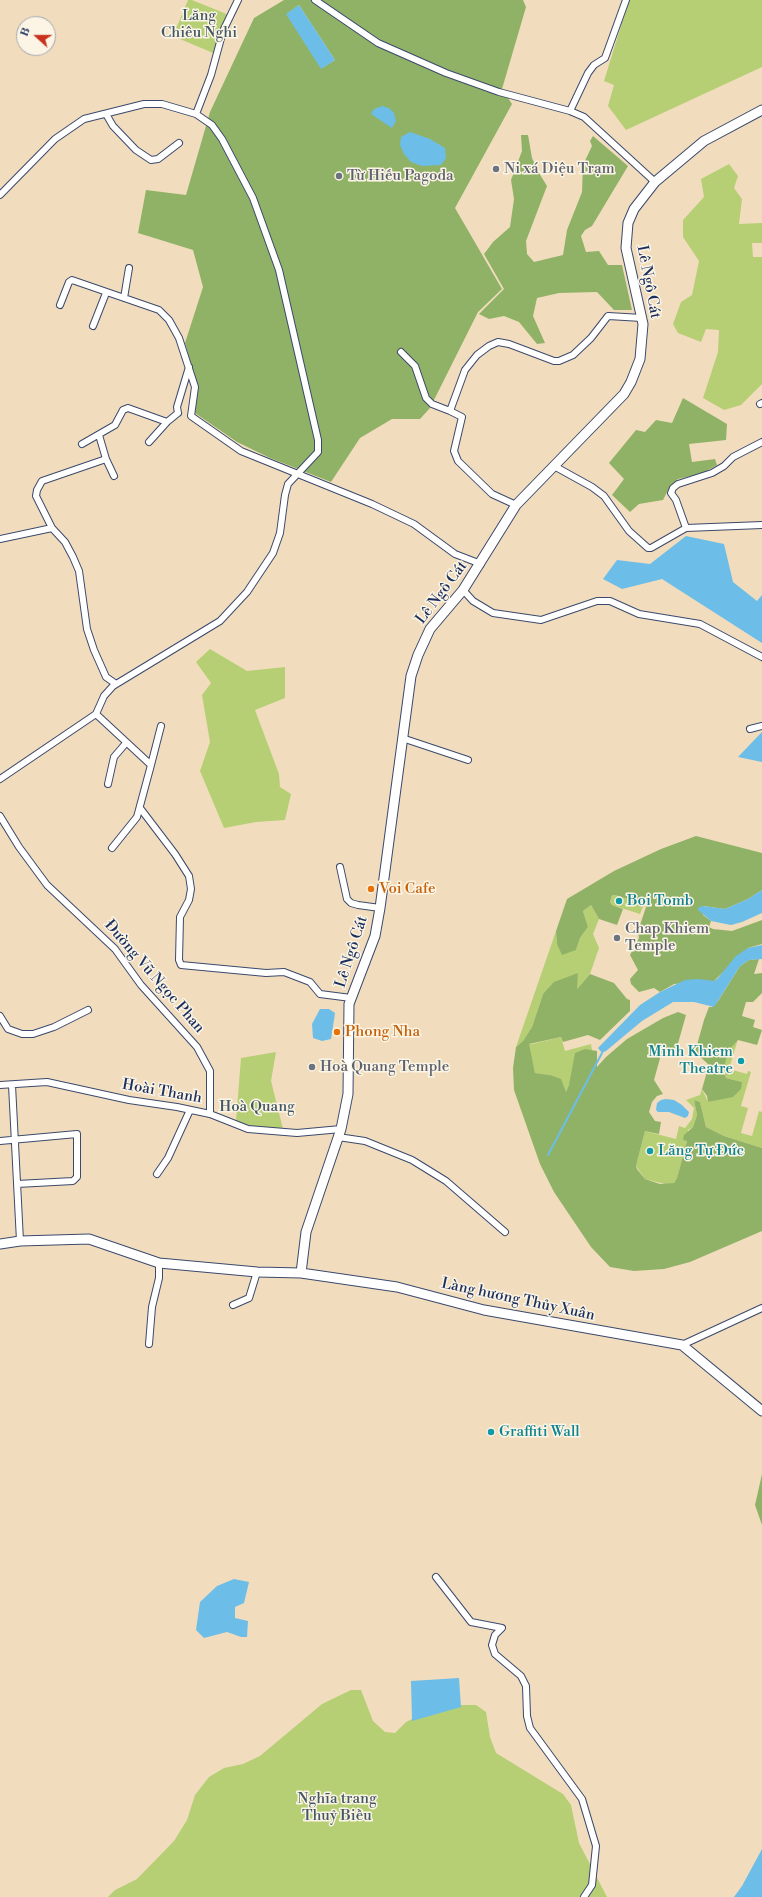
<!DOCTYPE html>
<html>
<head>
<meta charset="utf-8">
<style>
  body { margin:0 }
  #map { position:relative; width:762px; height:1897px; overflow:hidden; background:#f1ddbd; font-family:"Libre Bodoni",serif }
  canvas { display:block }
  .north { position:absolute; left:16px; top:16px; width:40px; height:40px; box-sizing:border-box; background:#fcf5e5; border:1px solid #a2a6af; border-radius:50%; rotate:291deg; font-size:11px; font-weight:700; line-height:16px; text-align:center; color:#1b2f5e }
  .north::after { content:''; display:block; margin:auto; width:14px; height:18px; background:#c8321e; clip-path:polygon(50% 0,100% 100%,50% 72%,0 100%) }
</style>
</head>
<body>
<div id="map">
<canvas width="762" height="1897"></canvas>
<div class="north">B</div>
</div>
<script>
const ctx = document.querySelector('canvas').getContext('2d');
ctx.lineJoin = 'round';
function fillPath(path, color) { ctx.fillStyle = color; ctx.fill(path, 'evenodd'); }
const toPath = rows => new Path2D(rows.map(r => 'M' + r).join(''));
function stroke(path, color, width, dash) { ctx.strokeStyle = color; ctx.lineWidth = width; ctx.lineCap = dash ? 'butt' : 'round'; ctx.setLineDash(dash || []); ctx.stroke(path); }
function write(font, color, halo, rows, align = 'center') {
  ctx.font = font + ' "Libre Bodoni",serif'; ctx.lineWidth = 3; ctx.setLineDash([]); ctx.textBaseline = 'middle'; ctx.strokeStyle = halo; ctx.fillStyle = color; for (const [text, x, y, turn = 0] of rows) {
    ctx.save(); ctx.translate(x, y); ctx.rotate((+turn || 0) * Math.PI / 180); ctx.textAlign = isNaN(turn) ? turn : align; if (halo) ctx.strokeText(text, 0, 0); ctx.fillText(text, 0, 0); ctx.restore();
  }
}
const green = toPath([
  [188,0,192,0,229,15,213,53,173,36],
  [629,0,762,0,762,67,626,130,608,106,614,85,604,81],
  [729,164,738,176,734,188,742,199,739,224,762,223,762,243,752,243,753,257,762,257,762,384,741,405,724,410,703,398,718,352,719,330,706,329,701,342,678,333,673,324,681,302,692,295,699,261,683,237,683,220,704,197,701,179],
  [210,649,247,671,285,667,285,698,255,710,279,774,280,787,291,794,285,820,256,822,224,828,200,771,210,742,202,695,211,683,196,662],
  [612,895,615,895,644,904,640,914,612,905,610,902],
  [591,905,599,919,593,934,599,948,590,974,576,990,578,973,543,994,532,1027,523,1041,516,1047,556,931,557,944,576,950,580,938,588,927,583,911],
  [561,1037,565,1051,591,1044,592,1050,585,1050,566,1092,550,1075,535,1073,528,1044,532,1044],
  [738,1039,729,1069,747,1074,748,1071,751,1072,741,1106,748,1108,741,1133,752,1136,759,1111,762,1112,762,1148,724,1136,706,1127,700,1102,694,1100,697,1115,693,1127,688,1130,687,1141,677,1178,674,1183,669,1185,645,1179,636,1166,645,1131,676,1139,679,1126,685,1128,692,1119,694,1108,686,1100,700,1095,702,1089,708,1102,720,1099,742,1082,726,1078,723,1071,729,1050],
  [276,1052,271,1081,283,1129,254,1128,236,1121,241,1058],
  [351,1690,361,1690,373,1721,385,1732,395,1733,406,1722,428,1711,453,1705,476,1705,486,1712,490,1737,496,1753,563,1794,571,1805,579,1843,607,1897,108,1897,115,1890,137,1879,174,1841,187,1820,195,1795,209,1777,224,1768,243,1764,260,1756,322,1704]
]);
const forest = toPath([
  [284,0,523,0,526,7,502,89,512,104,455,208,502,289,478,312,430,408,420,419,392,419,360,438,331,482,270,458,237,442,195,413,198,387,185,343,203,287,193,250,138,233,146,190,186,195,210,112,254,18],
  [299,5,335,60,322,68,287,14],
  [521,135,528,135,532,158,539,173,547,186,526,241,527,254,534,262,563,255,567,230,582,192,583,165,592,146,590,141,593,136,628,166,592,226,585,230,581,236,586,252,599,251,608,265,622,265,632,310,614,310,597,292,559,293,537,298,533,316,545,343,537,344,519,322,504,316,489,319,479,314,504,289,484,254,493,242,510,227,514,199,511,180,522,151],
  [683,398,727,424,726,440,689,444,692,462,715,459,717,465,703,473,678,479,668,490,663,500,639,504,630,512,612,495,624,479,609,463,636,430,645,432,656,420,672,423],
  [696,836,762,853,762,890,748,899,725,909,703,906,703,915,711,921,709,927,713,929,732,931,762,920,762,944,748,948,714,981,674,984,660,992,654,988,639,992,631,984,630,979,638,970,630,955,639,938,638,931,646,907,644,904,615,895,612,895,610,902,612,905,623,909,617,925,599,919,591,905,583,911,588,927,580,938,576,950,562,955,557,944,556,931,567,899,614,871,661,849],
  [759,959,754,974,762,973,762,993,753,1002,746,1002,742,1016,755,1020,753,1027,762,1030,757,1045,738,1040,729,1050,723,1071,726,1078,742,1082,741,1089,733,1097,708,1102,707,1096,702,1089,709,1065,695,1052,704,1020,709,1007,712,1007,718,1001,740,966,749,960],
  [578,973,577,989,590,974,614,983,627,999,630,1000,630,1011,600,1040,588,1035,563,1042,561,1037,529,1044,535,1073,550,1075,561,1079,566,1092,569,1085,575,1053,585,1049,597,1051,597,1067,606,1057,627,1039,663,1018,678,1012,686,1015,677,1047,662,1051,654,1080,663,1094,657,1096,652,1102,649,1112,655,1121,661,1122,659,1134,645,1131,636,1166,637,1169,645,1179,660,1184,674,1183,677,1178,687,1141,683,1140,684,1135,693,1127,697,1115,694,1100,700,1102,706,1127,724,1136,762,1148,762,1231,690,1262,664,1269,634,1271,610,1267,591,1247,554,1192,540,1164,514,1090,513,1068,516,1047,523,1041,532,1027,543,994,554,982],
  [762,1474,762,1525,755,1505]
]);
const water = toPath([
  [299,5,335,60,321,69,286,14],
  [382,106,389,108,394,113,396,121,392,128,371,114,374,109],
  [410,132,430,139,445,148,446,158,441,165,422,166,411,162,404,154,400,145,401,137],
  [686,536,724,544,733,582,757,601,762,595,762,643,662,579,622,589,603,579,617,560,650,564],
  [762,732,762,762,738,757,760,734],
  [762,890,762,913,742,922,731,925,711,921,698,910,699,907,703,906,725,909,748,899],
  [762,945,762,959,749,960,740,966,714,1007,694,1002,673,1002,642,1021,606,1051,602,1053,598,1048,640,1005,660,992,685,980,698,979,714,981,718,978,736,956,748,948],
  [320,1009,329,1009,335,1013,331,1039,322,1041,313,1038,312,1024],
  [666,1099,674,1100,682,1105,689,1112,688,1116,685,1118,669,1112,658,1112,656,1110,657,1103,661,1100],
  [234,1579,249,1582,244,1603,235,1607,235,1618,248,1621,247,1637,241,1637,227,1632,204,1638,196,1630,200,1602,217,1586],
  [459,1678,461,1707,412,1721,411,1681],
  [762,1849,762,1897,734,1897,742,1886]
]);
const stream = toPath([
  [548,1155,602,1053]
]);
const street = toPath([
  [315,0,378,43,446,73,499,92,570,111,584,117,655,182],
  [570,111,588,73,594,65,605,58,626,0],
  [106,114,113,126,136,150,151,160,158,159,179,143],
  [196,114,211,75,223,31,238,0],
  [0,195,55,139,84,119,144,104,162,104,196,114,212,125,222,139,253,198,279,270,318,440,318,452,288,484,285,495,280,533,273,553,247,592,220,621,113,686,104,696,96,714,0,779],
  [124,298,129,268],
  [60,305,69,282,72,280,159,310,169,320,179,338,195,387,191,416,241,451,372,504,414,524,455,554,481,564],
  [93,326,106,293],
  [401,352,415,366,426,398,432,404,450,411],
  [760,404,762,403],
  [178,413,177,407,189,367],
  [99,435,106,459,114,476],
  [149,442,167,422,178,413],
  [82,444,115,425,123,410,128,408,167,422],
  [106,459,42,481,37,490,36,496,52,528,65,542,73,557,79,571,87,629,94,650,106,677,116,684],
  [554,466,592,487,604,496,629,531,648,548,651,548,686,528,762,525],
  [516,505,492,494,458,461,454,451,462,417,450,411,465,370,477,355,489,346,498,342,509,344,554,361,559,361,573,355,591,338,608,316,642,318],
  [686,528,676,500,671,493,673,488,678,484,712,473,724,466,733,457,762,442],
  [0,539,52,528],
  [463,590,473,601,493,613,541,620,597,601,610,601,639,614,700,624,762,657],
  [96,714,151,765,137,817,112,848],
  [750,729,762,726],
  [402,738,468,760],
  [151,765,161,726],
  [108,784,114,757,126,743],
  [140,808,175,854,189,876,191,889,189,900,180,917,179,960,181,965,266,973,284,972,310,982,320,994,351,998],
  [0,816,19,847,47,885,115,949,141,985,197,1047,210,1071,210,1114],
  [340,867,347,899,351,903,358,905,380,908],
  [0,1016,8,1029,22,1034,33,1034,54,1027,88,1010],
  [0,1085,47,1082,129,1100,177,1107,210,1114,248,1129,297,1133,341,1129],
  [12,1085,20,1241],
  [338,1137,365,1141,412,1160,446,1181,505,1232],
  [0,1141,77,1134,77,1177,73,1181,17,1184],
  [157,1174,168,1158,190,1110],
  [233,1305,249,1298,257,1272],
  [149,1344,152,1307,159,1278,159,1263],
  [682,1345,762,1308],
  [436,1577,471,1622,502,1628,495,1635,492,1645,495,1654,521,1676,526,1686,527,1716,530,1728,582,1799,596,1846,592,1885,584,1897]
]);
const secondary = toPath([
  [0,1244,20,1241,89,1239,159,1263,257,1272,301,1273,397,1287,484,1310,682,1345,762,1411],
  [301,1273,306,1232,341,1129,348,1094,349,1004,375,936,380,908,411,676,418,655,430,629,463,590,516,505,624,394,631,382,640,359,643,324,626,248,628,223,634,209,655,182,704,141,762,110]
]);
const markers = [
  [496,169,4,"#6b7280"],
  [339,176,4,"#6b7280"],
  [371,889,4,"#e8710a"],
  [619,901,4,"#0f9aa8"],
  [617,938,4,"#6b7280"],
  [337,1032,4,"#e8710a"],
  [741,1061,4,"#0f9aa8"],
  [312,1067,4,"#6b7280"],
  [650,1151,4,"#0f9aa8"],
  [491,1432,4,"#0f9aa8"]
];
const parkNames = [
  ["Lăng",199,16],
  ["Chiêu Nghi",199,33],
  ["Hoà Quang",257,1107],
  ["Nghĩa trang",337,1799],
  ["Thuỷ Biều",337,1816]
];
const worshipNames = [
  ["Ni xá Diệu Trạm",504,169],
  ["Từ Hiếu Pagoda",347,176],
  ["Chap Khiem",625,929],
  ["Temple",625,946],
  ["Hoà Quang Temple",320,1067]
];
const streetNames = [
  ["Lê Ngô Cát",648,282,79],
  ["Lê Ngô Cát",442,593,-53],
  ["Lê Ngô Cát",352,952,-72],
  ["Đường Vũ Ngọc Phan",154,977,49],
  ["Hoài Thanh",162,1092,10],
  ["Làng hương Thủy Xuân",518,1300,12]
];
const foodNames = [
  ["Voi Cafe",379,889],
  ["Phong Nha",345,1032]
];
const cultureNames = [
  ["Boi Tomb",627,901],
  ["Minh Khiem",733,1052,"right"],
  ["Theatre",733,1069,"right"],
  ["Lăng Tự Đức",658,1151],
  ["Graffiti Wall",499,1432]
];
fillPath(green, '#b6cf74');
fillPath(forest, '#90b266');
fillPath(water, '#6cbde8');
stroke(stream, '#6cbde8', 2);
stroke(street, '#3b496c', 8);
stroke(secondary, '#3b496c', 11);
stroke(street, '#fff', 6);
stroke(secondary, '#fff', 9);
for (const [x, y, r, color] of markers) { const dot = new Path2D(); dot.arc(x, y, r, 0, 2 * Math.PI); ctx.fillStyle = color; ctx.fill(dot); stroke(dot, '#fcf5e5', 1.5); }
write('15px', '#425764', '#fcf5e5', parkNames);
write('15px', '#5b616d', '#fcf5e5', worshipNames, 'left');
write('15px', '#1b2f5e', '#fcf5e5', streetNames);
write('15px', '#c56008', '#fcf5e5', foodNames, 'left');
write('15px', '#0d838f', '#fcf5e5', cultureNames, 'left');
</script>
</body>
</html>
